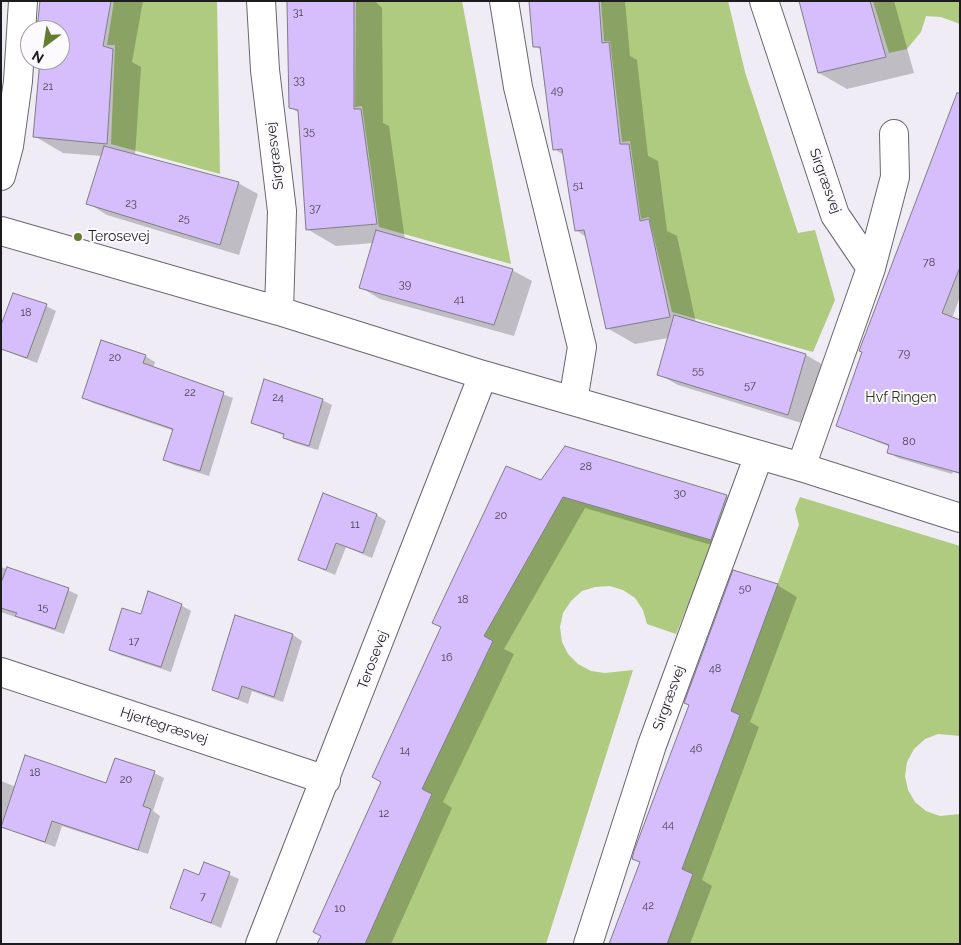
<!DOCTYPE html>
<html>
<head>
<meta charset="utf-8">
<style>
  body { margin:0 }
  #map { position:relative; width:961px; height:945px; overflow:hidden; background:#efecf5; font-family:Raleway,sans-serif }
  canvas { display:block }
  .frame { position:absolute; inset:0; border:2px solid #1c1b1e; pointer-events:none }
  .north { position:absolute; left:20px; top:20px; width:50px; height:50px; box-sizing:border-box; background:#fcfafe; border:1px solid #a2a1a4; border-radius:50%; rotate:211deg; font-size:14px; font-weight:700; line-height:20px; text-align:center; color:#1c1b1e }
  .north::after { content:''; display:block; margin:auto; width:18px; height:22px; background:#647e31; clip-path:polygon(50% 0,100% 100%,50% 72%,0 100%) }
</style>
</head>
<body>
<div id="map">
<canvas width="961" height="945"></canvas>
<div class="frame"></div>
<div class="north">N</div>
</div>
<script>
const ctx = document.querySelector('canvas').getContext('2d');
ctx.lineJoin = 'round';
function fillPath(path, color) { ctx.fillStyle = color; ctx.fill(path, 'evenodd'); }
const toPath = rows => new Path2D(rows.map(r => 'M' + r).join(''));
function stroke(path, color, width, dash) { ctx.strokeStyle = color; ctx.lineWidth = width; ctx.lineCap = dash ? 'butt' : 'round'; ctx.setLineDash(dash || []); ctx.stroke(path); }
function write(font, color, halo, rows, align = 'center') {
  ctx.font = font + ' Raleway,sans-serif'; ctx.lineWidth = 4; ctx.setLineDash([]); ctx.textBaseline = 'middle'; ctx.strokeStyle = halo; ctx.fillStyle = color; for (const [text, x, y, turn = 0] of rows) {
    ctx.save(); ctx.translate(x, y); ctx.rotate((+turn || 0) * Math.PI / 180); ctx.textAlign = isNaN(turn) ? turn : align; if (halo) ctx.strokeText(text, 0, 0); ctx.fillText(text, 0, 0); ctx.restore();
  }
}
const green = toPath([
  [114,1,217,1,220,174,111,144,115,45,107,45],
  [356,1,462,1,511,264,379,227,362,106,355,107],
  [601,1,728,1,745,72,798,233,815,230,835,300,813,352,672,312,649,217,641,219,630,141,622,142,610,41,604,41],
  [873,1,960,1,960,24,941,17,926,16,921,32,907,49,889,53],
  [563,497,714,541,676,634,647,624,643,610,635,598,623,590,610,586,595,587,582,591,571,601,563,613,560,627,562,642,568,654,578,664,591,671,605,673,633,670,546,944,365,944,432,795,422,789,493,641,484,636],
  [800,497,960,546,960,736,938,734,925,739,914,749,907,762,905,776,908,790,915,802,926,811,940,816,960,814,960,944,667,944,693,874,682,869,740,715,731,711,799,525,795,509]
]);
const shadow = toPath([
  [41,1,143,1,132,62,141,67,135,156,238,183,258,194,239,255,107,215,88,203,102,156,63,153,34,136,41,60,60,60,60,30,38,30],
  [288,1,375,1,382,8,383,123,389,126,405,240,512,270,532,281,514,336,380,299,360,287,373,243,336,246,307,229,299,113,290,107],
  [530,1,625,1,630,56,637,60,648,156,658,161,667,231,677,236,696,323,806,355,825,366,808,425,678,385,658,374,668,338,635,344,607,328,586,237,576,230,564,155,554,149,542,50,534,46],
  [800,1,894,1,914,73,847,89,819,73],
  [960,116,960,297,952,318,960,398,960,474,953,472,952,474,898,458,888,452,890,447,837,425],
  [46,306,56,311,37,363,1,349,1,328],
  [145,356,155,362,153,368,233,398,209,476,174,465,164,460,174,431,93,403,84,398],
  [322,400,332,405,318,450,294,443,284,438,285,436,252,423],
  [542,481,726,496,747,508,732,551,585,508,504,649,514,654,443,802,452,808,391,944,319,944],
  [377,515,386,521,372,558,346,547,335,575,300,560],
  [1,567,68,590,78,595,64,634,1,612],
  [777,585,797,597,750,722,759,727,702,880,712,886,690,944,611,944],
  [181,605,191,611,171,672,120,655,110,650,141,615],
  [236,617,293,635,302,641,283,702,252,691,248,704,213,690],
  [154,773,164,778,153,811,160,816,148,854,62,826,55,847,2,827,4,821,1,820,1,781,16,787,107,785],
  [205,864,239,879,221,928,171,907,200,877]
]);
const building = toPath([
  [40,1,111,1,103,46,113,49,107,144,33,137,40,60,60,60,60,30,37,30,40,1],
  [287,1,354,1,354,109,361,109,377,224,306,230,298,110,289,108,287,1],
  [529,1,599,1,602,43,609,42,620,144,629,144,640,221,649,219,670,317,606,329,584,230,575,231,562,149,553,150,540,47,533,47,529,1],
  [799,1,870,1,886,57,818,73,799,1],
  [957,93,960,93,960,267,942,313,960,320,960,473,887,453,889,445,836,426,862,352,859,351,957,93],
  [104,146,239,182,220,245,86,204,104,146],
  [376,230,513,269,494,325,359,288,376,230],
  [13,293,47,304,27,358,1,349,1,325,13,293],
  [674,315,806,354,788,415,657,375,674,315],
  [101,340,146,355,143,363,224,392,200,471,163,460,173,429,82,398,101,340],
  [264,379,323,399,309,446,283,438,284,434,251,423,264,379],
  [565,446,727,495,711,540,563,497,484,636,493,641,422,789,432,794,365,944,317,944,321,936,313,932,381,782,372,777,441,627,432,623,506,466,541,480,565,446],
  [323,493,377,514,363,553,336,543,326,570,298,560,323,493],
  [7,567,69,588,55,629,15,616,17,613,1,608,1,583,7,567],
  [733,570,778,584,731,711,740,715,682,869,693,874,667,944,609,944,640,862,632,859,634,851,689,705,684,703,733,570],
  [148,591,182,604,161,667,109,650,122,608,141,614,148,591],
  [235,615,293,634,274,697,242,686,238,699,212,690,235,615],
  [25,755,106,783,115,758,155,771,143,806,151,809,138,850,52,821,45,842,1,827,25,755],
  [204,862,230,872,211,923,170,908,184,869,199,875,204,862]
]);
const minor = toPath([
  [261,1,265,70,282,211,279,311],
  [504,1,518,87,582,347,573,401],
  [764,1,835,215,871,268,801,467],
  [1,176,9,146,18,81,23,1],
  [1,231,279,311,483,375,801,467,960,518],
  [871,268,895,177,894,134],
  [1,672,326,780],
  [260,944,483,375],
  [588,944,652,745,759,455]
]);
const markers = [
  [78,237,5,"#647e31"]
];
const numberNames = [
  ["31",298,13],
  ["33",299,81],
  ["21",48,87],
  ["49",557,91],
  ["35",309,132],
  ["51",578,186],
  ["23",131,204],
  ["37",315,209],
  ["25",184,219],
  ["78",929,263],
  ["39",405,285],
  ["41",459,300],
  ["18",26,313],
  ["79",904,354],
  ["20",115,358],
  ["55",698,371],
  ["57",750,386],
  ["22",190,393],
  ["24",278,398],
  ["80",909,442],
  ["28",586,467],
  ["30",680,494],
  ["20",501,516],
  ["11",355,525],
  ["50",745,589],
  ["18",463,600],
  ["15",43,608],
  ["17",134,642],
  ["16",447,658],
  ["48",715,669],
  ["46",696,749],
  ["14",405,751],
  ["18",35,773],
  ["20",126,780],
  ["12",384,814],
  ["44",668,825],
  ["7",203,897],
  ["42",648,906],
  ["10",340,909]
];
const streetNames = [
  ["Sirgræsvej",275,156,-97],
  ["Sirgræsvej",825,181,70],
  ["Terosevej",373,660,-69],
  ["Sirgræsvej",669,698,-70],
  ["Hjertegræsvej",164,726,18]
];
const poiNames = [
  ["Terosevej",88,237]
];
const parkNames = [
  ["Hvf Ringen",901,398]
];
fillPath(green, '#aecb7f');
fillPath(shadow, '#0003');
fillPath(building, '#d5befb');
stroke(building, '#7f7d84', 1);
stroke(minor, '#69666e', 30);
stroke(minor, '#fff', 28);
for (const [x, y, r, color] of markers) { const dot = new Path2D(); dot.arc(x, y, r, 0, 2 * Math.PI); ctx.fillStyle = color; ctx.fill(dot); stroke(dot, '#fcfafe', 2); }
write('11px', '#4a4455', null, numberNames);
write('14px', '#1c1b1e', '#fcfafe', streetNames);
write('14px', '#1c1b1e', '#fcfafe', poiNames, 'left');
write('14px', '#293514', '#fcfafe', parkNames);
</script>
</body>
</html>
